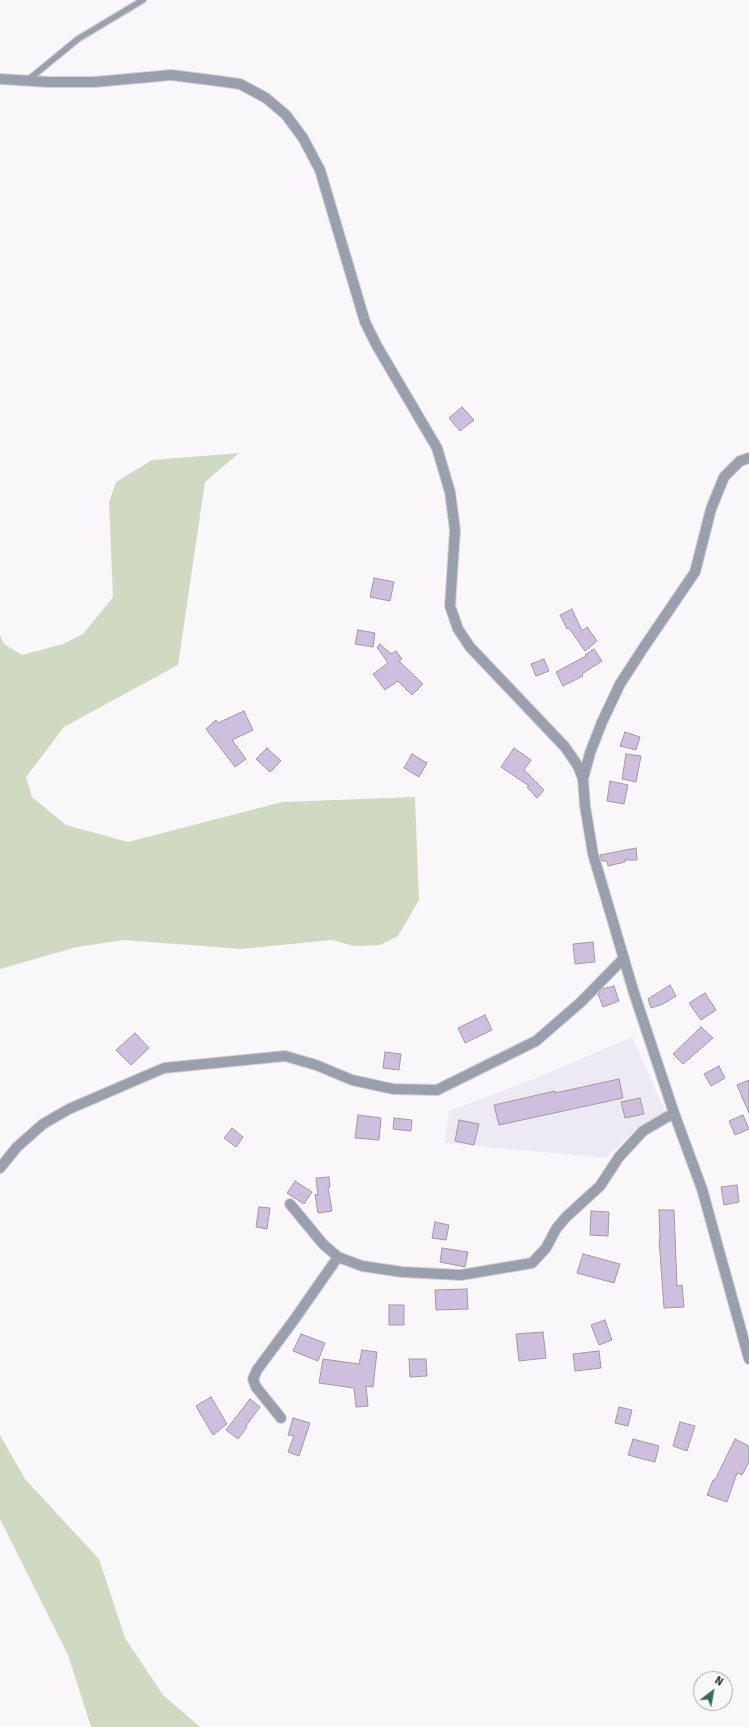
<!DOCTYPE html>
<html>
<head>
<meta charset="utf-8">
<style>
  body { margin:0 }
  #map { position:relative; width:749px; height:1727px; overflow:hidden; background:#f9f7fa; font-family:Signika,sans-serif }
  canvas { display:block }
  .north { position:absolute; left:693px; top:1671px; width:40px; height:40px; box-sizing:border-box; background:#f9f7fa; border:1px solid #a7a6a8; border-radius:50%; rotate:31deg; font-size:11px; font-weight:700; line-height:16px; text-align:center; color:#2c2c2d }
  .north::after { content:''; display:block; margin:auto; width:14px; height:18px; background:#336d56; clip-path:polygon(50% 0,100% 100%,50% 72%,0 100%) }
</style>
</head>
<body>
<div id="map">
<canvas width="749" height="1727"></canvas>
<div class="north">N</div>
</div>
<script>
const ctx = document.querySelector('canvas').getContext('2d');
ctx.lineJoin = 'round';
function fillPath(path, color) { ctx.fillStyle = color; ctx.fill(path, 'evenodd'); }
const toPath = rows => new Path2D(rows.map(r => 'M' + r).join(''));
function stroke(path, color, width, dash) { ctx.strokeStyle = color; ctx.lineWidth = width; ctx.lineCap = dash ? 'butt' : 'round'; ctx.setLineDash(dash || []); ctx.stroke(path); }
const built = toPath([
  [632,1037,666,1113,640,1126,606,1158,444,1143,449,1111,539,1077]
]);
const green = toPath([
  [239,453,205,482,178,665,64,727,26,777,32,797,66,825,128,842,282,802,415,797,419,900,398,936,380,945,354,946,332,940,241,949,124,940,77,947,0,969,0,635,4,644,22,655,63,644,83,634,113,597,109,502,116,482,152,460],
  [0,1435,25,1479,99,1559,125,1638,163,1695,200,1727,91,1727,68,1655,0,1519]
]);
const building = toPath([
  [462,407,474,420,460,431,449,418,462,407],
  [374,578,394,582,390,601,370,597,374,578],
  [572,609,582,631,587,627,597,641,585,651,569,628,567,629,560,615,572,609],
  [358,630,375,633,373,647,355,644,358,630],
  [380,644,391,654,396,651,402,659,399,661,423,684,412,695,398,681,385,690,373,674,388,663,377,647,380,644],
  [594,649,602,661,582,674,583,676,563,686,556,672,586,656,585,655,594,649],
  [544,659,549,671,536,676,531,664,544,659],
  [244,711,253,730,232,740,246,759,235,767,206,729,216,720,218,723,244,711],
  [625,732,640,737,636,750,620,746,625,732],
  [267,748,281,761,270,772,256,759,267,748],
  [514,748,531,760,524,770,544,790,537,798,527,787,529,786,501,767,514,748],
  [412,754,427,763,419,777,404,768,412,754],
  [626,754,641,756,636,782,622,779,626,754],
  [610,781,628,785,624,804,607,801,610,781],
  [636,848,637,860,624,860,625,862,608,866,607,861,602,861,600,855,636,848],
  [593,942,595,962,575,964,573,944,593,942],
  [670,985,676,996,663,1004,651,1008,648,999,670,985],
  [614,986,619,1001,603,1007,598,994,602,989,614,986],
  [705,993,716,1010,701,1020,689,1003,705,993],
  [485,1015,492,1030,465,1043,458,1028,485,1015],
  [701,1027,713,1038,683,1064,673,1054,701,1027],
  [135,1033,149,1048,131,1065,116,1050,135,1033],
  [385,1052,401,1054,399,1070,383,1068,385,1052],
  [719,1066,725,1078,711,1086,704,1074,719,1066],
  [619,1079,623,1098,499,1125,494,1105,555,1091,555,1093,619,1079],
  [749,1080,749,1113,737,1085,749,1080],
  [640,1098,644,1114,625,1118,621,1102,640,1098],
  [358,1115,381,1118,379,1140,355,1138,358,1115],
  [743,1115,749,1129,735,1135,729,1121,743,1115],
  [394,1118,412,1120,411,1131,393,1129,394,1118],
  [459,1120,479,1124,474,1145,455,1141,459,1120],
  [232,1128,243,1137,236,1147,224,1138,232,1128],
  [329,1177,330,1187,328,1187,332,1211,318,1213,315,1194,318,1196,316,1178,329,1177],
  [295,1181,312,1192,304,1204,287,1193,295,1181],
  [737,1185,739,1202,724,1205,721,1187,737,1185],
  [259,1207,270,1208,267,1229,256,1227,259,1207],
  [659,1210,674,1210,677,1286,682,1285,684,1307,664,1308,659,1239,660,1239,659,1210],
  [591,1211,609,1212,608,1236,590,1235,591,1211],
  [435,1222,449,1225,446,1240,432,1238,435,1222],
  [442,1248,468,1252,465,1267,440,1262,442,1248],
  [583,1254,620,1264,614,1283,577,1273,583,1254],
  [467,1289,468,1309,436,1310,435,1290,467,1289],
  [389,1305,404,1305,404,1325,389,1325,389,1305],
  [605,1320,612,1340,599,1345,591,1325,605,1320],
  [543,1332,546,1358,519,1361,516,1334,543,1332],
  [301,1334,325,1343,318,1361,293,1351,301,1334],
  [362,1350,377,1352,373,1387,366,1386,368,1406,356,1407,354,1388,319,1383,323,1359,359,1364,362,1350],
  [599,1351,601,1368,575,1371,573,1354,599,1351],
  [409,1359,426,1359,427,1376,410,1377,409,1359],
  [211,1397,227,1424,213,1435,196,1406,211,1397],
  [250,1399,260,1407,246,1426,247,1427,238,1439,226,1430,250,1399],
  [619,1407,632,1410,628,1426,615,1423,619,1407],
  [293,1418,310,1423,299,1456,288,1452,294,1436,288,1435,293,1418],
  [680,1422,695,1426,687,1451,673,1446,680,1422],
  [633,1439,659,1446,655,1462,628,1455,633,1439],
  [735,1439,749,1446,749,1462,742,1475,737,1473,727,1502,707,1495,713,1480,715,1480,735,1439]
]);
const service = toPath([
  [28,80,78,39,143,0]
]);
const minor = toPath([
  [749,458,740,461,724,477,711,509,695,572,644,647,620,684,602,722,590,753,583,779,585,806,593,854,634,993,674,1113,702,1189,749,1359],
  [0,1168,17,1147,43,1124,69,1109,164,1068,285,1056,316,1065,352,1080,393,1089,437,1090,536,1041,581,1002,624,958],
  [290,1204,323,1244,338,1257,362,1266,402,1272,461,1275,532,1263,546,1248,556,1229,566,1217,600,1186,619,1157,643,1131,674,1113],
  [281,1418,256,1387,253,1379,257,1370,294,1320,338,1257]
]);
const tertiary = toPath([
  [0,79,49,82,95,82,171,75,211,80,240,84,266,98,286,115,303,138,320,170,365,322,377,346,437,448,450,492,455,530,450,606,458,629,470,647,565,747,578,766,583,779]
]);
fillPath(built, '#eeeaf4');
fillPath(green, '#d0dac2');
fillPath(building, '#cfbfdf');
stroke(building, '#9d9b9e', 1);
stroke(service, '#d4d2d5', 8);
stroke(minor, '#d4d2d5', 12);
stroke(tertiary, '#d4d2d5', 12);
stroke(service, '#9a9fad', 5.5);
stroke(minor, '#9a9fad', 10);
stroke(tertiary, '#9a9fad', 10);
</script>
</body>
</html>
